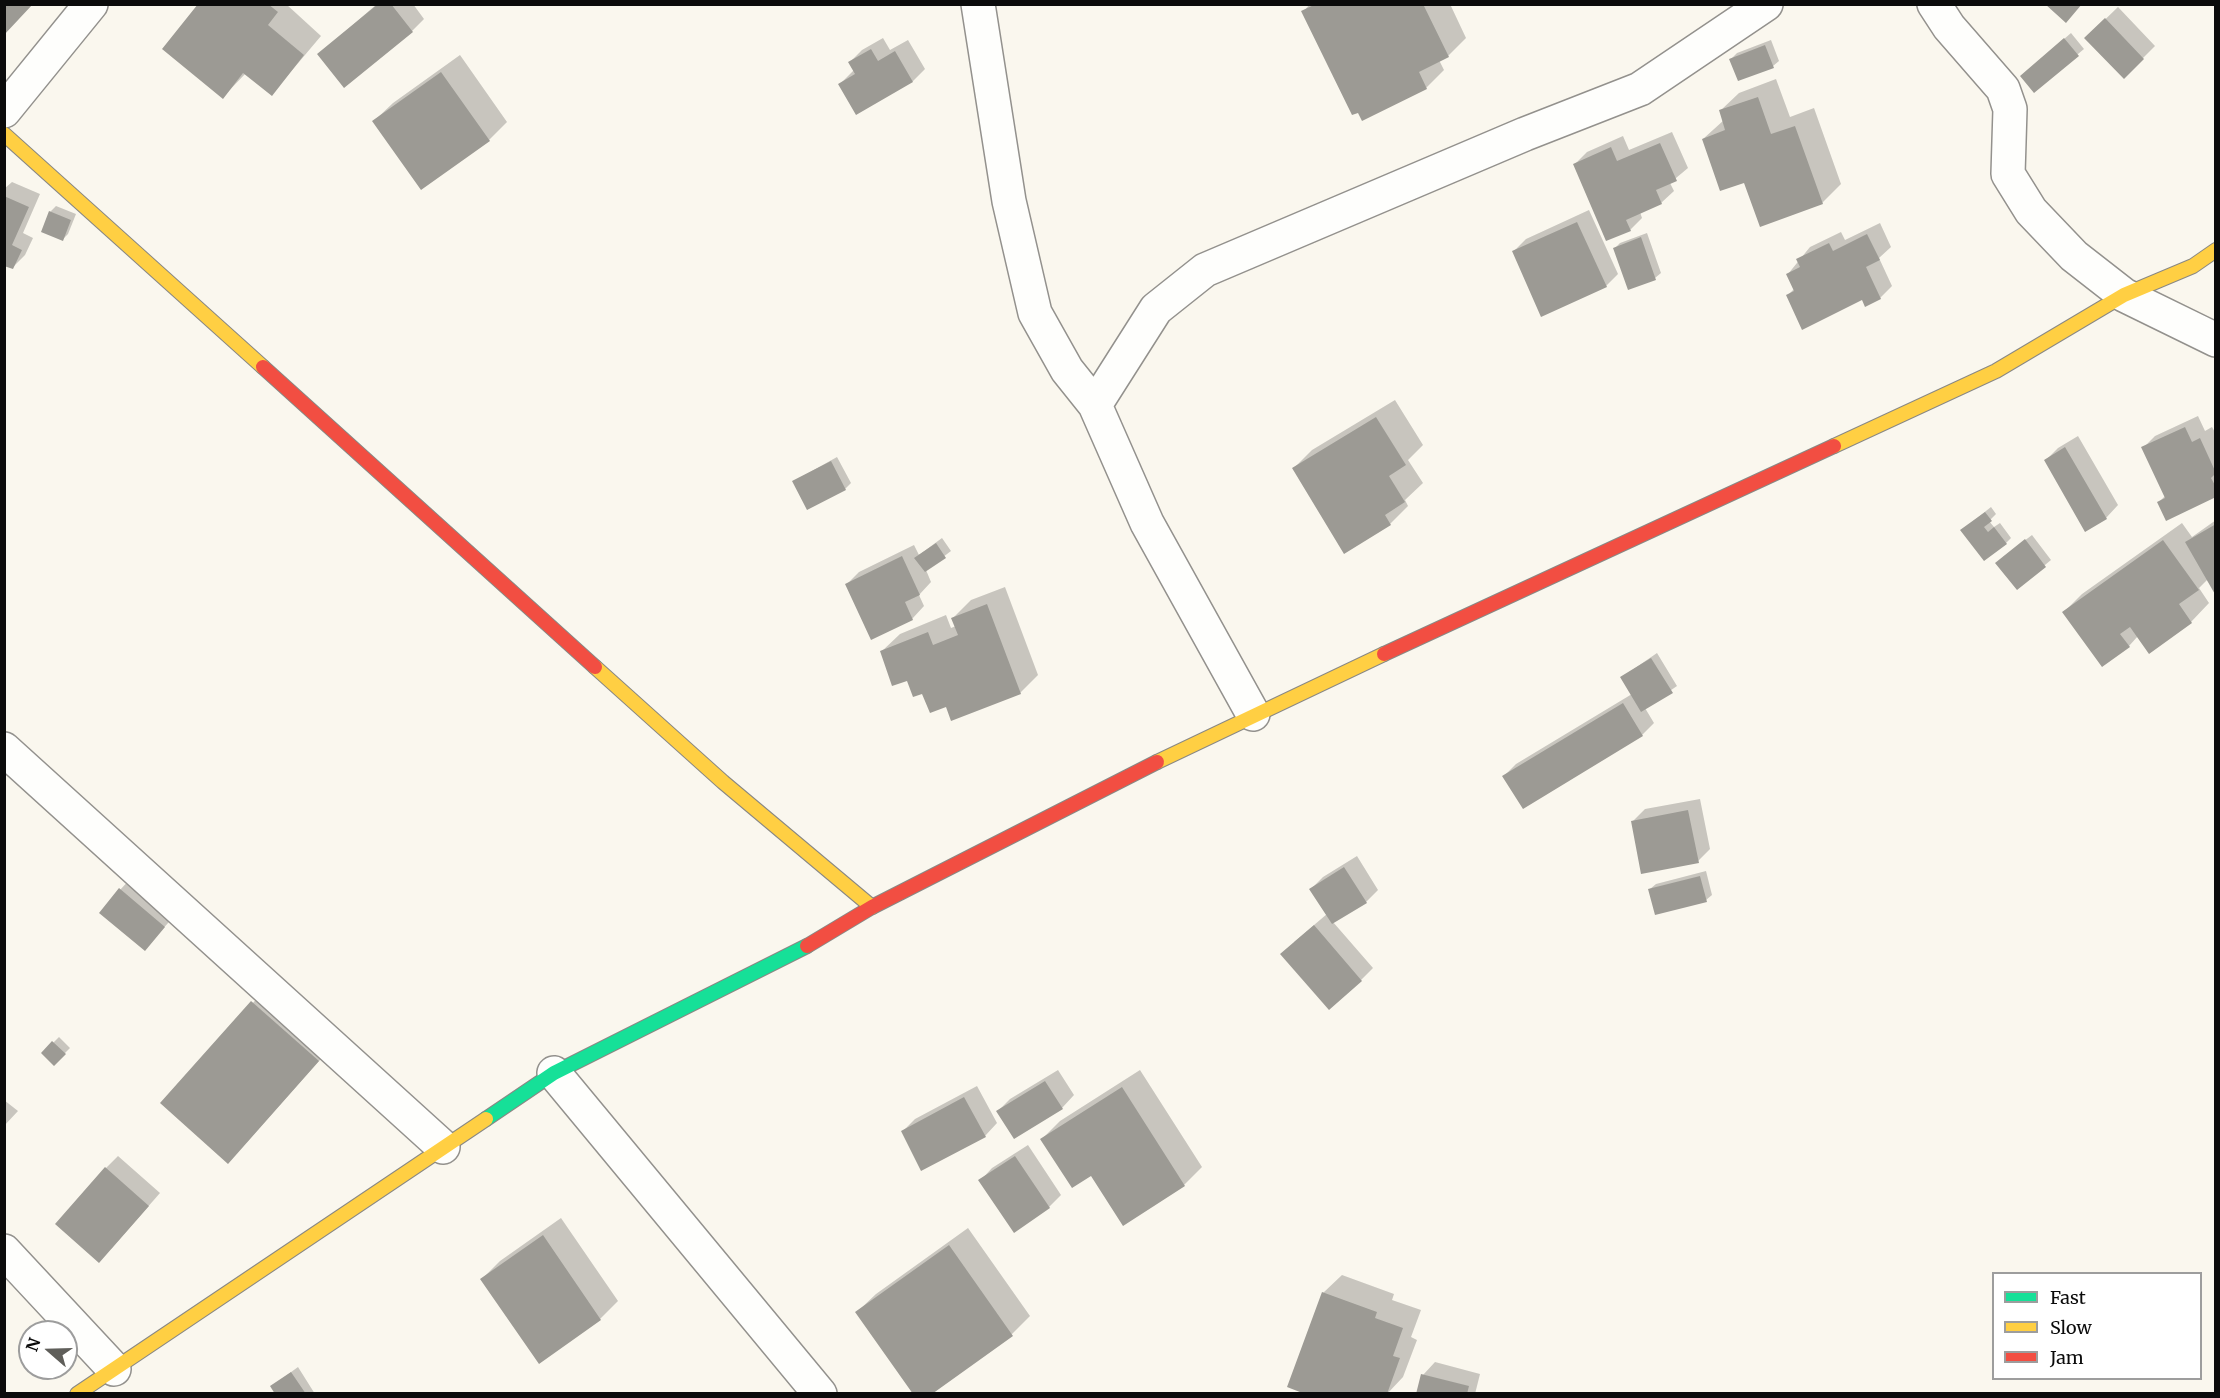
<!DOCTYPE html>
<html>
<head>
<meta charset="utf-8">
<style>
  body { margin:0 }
  #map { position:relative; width:2220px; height:1398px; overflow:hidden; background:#faf7ee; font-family:Merriweather,serif }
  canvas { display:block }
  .frame { position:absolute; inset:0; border:6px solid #0b0b0b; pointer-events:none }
  .legend { position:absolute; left:1992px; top:1272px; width:210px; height:108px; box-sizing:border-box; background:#fff; border:2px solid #9d9d9d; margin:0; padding:8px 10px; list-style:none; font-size:18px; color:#0b0b0b }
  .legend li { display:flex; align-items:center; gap:12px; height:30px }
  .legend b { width:30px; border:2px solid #9d9d9d }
  .north { position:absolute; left:18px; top:1320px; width:60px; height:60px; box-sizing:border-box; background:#fff; border:2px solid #9d9d9d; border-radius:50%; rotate:290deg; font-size:16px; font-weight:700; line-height:24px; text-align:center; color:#0b0b0b }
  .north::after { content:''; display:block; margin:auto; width:21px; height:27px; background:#5f5e5a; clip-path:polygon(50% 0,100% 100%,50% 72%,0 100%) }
</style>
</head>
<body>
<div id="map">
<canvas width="2220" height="1398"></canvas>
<div class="frame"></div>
<ul class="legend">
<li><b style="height:8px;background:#16e098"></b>Fast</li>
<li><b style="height:8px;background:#ffcf43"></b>Slow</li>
<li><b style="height:8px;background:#f24e42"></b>Jam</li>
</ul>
<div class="north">N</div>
</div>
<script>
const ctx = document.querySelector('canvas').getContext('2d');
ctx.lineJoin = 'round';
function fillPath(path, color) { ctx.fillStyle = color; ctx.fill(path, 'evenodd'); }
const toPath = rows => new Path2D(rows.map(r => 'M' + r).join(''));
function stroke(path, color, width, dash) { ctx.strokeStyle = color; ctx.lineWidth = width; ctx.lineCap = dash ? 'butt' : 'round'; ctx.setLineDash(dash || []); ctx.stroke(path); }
const shadow = toPath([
  [200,4,286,4,321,36,272,94,246,73,223,97],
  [377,4,413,4,424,19,412,31,319,54],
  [1310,4,1450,4,1466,38,1448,56,1439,60,1444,70,1426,88,1303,12],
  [2118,7,2155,46,2124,77,2086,38],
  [2071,33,2084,49,2034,91,2028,70],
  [883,38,890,50,908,40,925,69,913,81,857,113,840,84,854,70,850,62,862,50],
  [1771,40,1779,61,1773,66,1731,59,1737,53],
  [460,55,507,122,489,140,374,121,393,103],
  [1776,79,1790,117,1814,108,1841,184,1822,203,1703,139,1724,120,1720,111,1739,93],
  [1672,132,1688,168,1670,183,1674,191,1661,203,1640,212,1642,218,1630,230,1575,164,1587,152,1623,136,1629,150],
  [12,182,40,194,23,233,33,238,25,255,13,267,4,264,4,189],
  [56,206,76,214,68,234,63,239,50,212],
  [1589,210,1618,274,1606,286,1514,251,1526,239],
  [1880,223,1891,247,1879,258,1892,286,1880,298,1788,295,1795,288,1788,274,1810,247,1841,232,1845,240],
  [1647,233,1661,273,1655,278,1629,288,1615,248,1620,243],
  [1395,400,1423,445,1408,460,1423,483,1405,500,1408,506,1390,524,1294,468,1312,450],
  [2198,416,2205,431,2212,427,2216,434,2216,495,2159,502,2165,496,2143,448,2155,436],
  [2078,436,2118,505,2106,518,2046,460,2058,448],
  [837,457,851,483,845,489,794,481],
  [1991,507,1996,514,1989,521,1994,527,2000,523,2011,538,2006,543,1962,530],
  [2216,520,2216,593,2208,579,2199,588,2209,603,2191,622,2149,652,2138,636,2129,646,2064,612,2082,594,2182,523,2192,537],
  [2032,535,2051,560,2017,588,2003,557],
  [942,538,951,551,926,570,931,582,919,595,924,606,912,619,847,584,859,572,914,545,919,555],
  [1005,587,1038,675,1020,693,947,705,923,692,881,652,900,634,946,615,951,628,956,626,953,618,971,600],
  [1657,653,1677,686,1645,708,1654,723,1642,735,1504,776,1516,764,1632,694,1622,677],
  [1700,799,1710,849,1698,861,1632,822,1645,809],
  [1357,856,1378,890,1366,902,1333,922,1373,968,1361,980,1294,942,1327,914,1311,889,1323,877],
  [1706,871,1712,895,1706,900,1650,889,1656,884],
  [132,877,176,914,145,949,120,890],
  [270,984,336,1042,246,1143,163,1103],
  [59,1037,70,1048,54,1064,43,1053],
  [1058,1070,1074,1095,1062,1108,998,1111,1010,1099],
  [1140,1070,1202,1167,1184,1185,1092,1174,1042,1139,1060,1121],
  [977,1086,997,1123,985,1136,903,1131,915,1119],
  [4,1100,18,1111,4,1126],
  [1028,1145,1061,1195,1049,1207,980,1181,992,1168],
  [118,1156,160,1193,111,1249,106,1168],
  [561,1218,618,1301,600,1319,482,1279,500,1261],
  [968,1228,1030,1316,1012,1334,930,1394,857,1312,876,1294],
  [1342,1275,1394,1294,1392,1300,1421,1310,1411,1337,1417,1340,1403,1377,1387,1394,1323,1293],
  [1435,1362,1480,1374,1475,1394,1418,1394,1423,1375],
  [298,1367,315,1394,277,1394,272,1386]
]);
const building = toPath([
  [4,4,33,4,4,35],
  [198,4,268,4,278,12,268,25,304,55,272,96,243,73,223,99,162,49],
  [378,4,391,4,413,32,344,88,317,54],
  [1316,4,1423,4,1449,57,1419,72,1427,89,1362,121,1358,113,1352,115,1301,11],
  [2045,4,2082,4,2066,23],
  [2105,18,2144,59,2124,79,2084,38],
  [2064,38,2079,56,2034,93,2020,76],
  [1765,45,1774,68,1738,81,1729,59],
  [871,49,878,61,895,51,913,82,856,115,838,84,855,74,848,62],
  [441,72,490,141,421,190,372,121],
  [1758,97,1771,134,1795,126,1823,204,1760,227,1744,183,1720,191,1702,139,1725,130,1719,110],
  [1660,143,1677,181,1656,190,1662,204,1626,220,1631,231,1606,241,1573,164,1611,147,1617,161],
  [4,196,29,207,12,245,22,250,13,269,4,266],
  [49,211,71,220,63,241,41,232],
  [1577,222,1607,287,1541,317,1512,251],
  [1867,234,1880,260,1866,267,1881,299,1865,307,1862,300,1802,330,1786,295,1794,291,1786,274,1800,267,1796,259,1829,243,1833,251],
  [1641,237,1656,280,1628,290,1613,248],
  [1376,417,1406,465,1389,476,1405,502,1385,515,1391,525,1344,554,1292,468],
  [2185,427,2192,442,2200,438,2216,473,2211,478,2216,487,2216,497,2166,521,2157,502,2165,498,2141,447],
  [2065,447,2107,519,2085,532,2044,460],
  [831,461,846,490,807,510,792,481],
  [1985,512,1992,521,1984,527,1988,532,1994,527,2007,544,1984,561,1960,530],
  [2216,524,2216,596,2185,542],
  [2025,539,2046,567,2017,590,1995,563],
  [2163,540,2199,590,2179,604,2192,623,2149,654,2130,627,2120,634,2130,647,2102,667,2062,612],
  [936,543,946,558,925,572,914,558],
  [902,556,920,595,905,602,913,620,871,640,845,584],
  [987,604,1021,694,951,721,946,707,930,713,922,694,913,697,907,681,892,686,880,651,928,632,933,645,958,635,951,618],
  [1651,658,1673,693,1641,712,1620,677],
  [1623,703,1643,736,1523,809,1502,776],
  [1688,810,1699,863,1641,874,1631,821],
  [1344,867,1367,903,1332,924,1309,889],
  [1700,876,1707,902,1655,915,1648,889],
  [119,888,165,927,145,951,99,913],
  [1314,925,1362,981,1329,1010,1280,954],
  [251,1001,319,1061,228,1164,160,1103],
  [52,1041,66,1054,54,1066,41,1053],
  [1045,1081,1063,1109,1014,1139,996,1111],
  [1122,1087,1185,1186,1123,1226,1091,1176,1072,1188,1040,1139],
  [964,1097,986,1137,921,1171,901,1131],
  [1015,1156,1050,1208,1014,1233,978,1180],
  [105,1167,149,1206,99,1263,55,1224],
  [543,1235,601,1320,539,1364,480,1279],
  [949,1245,1013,1336,932,1394,913,1394,855,1312],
  [1322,1292,1377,1312,1375,1318,1403,1328,1393,1356,1400,1358,1387,1394,1305,1394,1287,1387],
  [291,1372,306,1394,275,1394,270,1386],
  [1421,1374,1469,1386,1467,1394,1416,1394]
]);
const street = toPath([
  [978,4,1009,201,1035,313,1067,370,1095,405,1147,523,1253,714],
  [1934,4,1949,27,2003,89,2010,109,2008,174,2031,211,2074,256,2124,295,2216,340],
  [4,111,91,4],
  [1095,405,1156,309,1205,270,1525,134,1640,89,1766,4],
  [4,749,443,1147],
  [554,1073,820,1394],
  [4,1251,114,1369]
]);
const fast = toPath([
  [486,1119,554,1073,807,946]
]);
const slow = toPath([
  [4,134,263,367],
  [1834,446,1996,371,2124,295,2193,266,2216,250],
  [595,667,723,782,872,907],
  [1157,762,1384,654],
  [77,1394,486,1119]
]);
const jam = toPath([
  [263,367,595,667],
  [1384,654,1834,446],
  [807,946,872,907,1157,762]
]);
fillPath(shadow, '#0003');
fillPath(building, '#9c9a94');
stroke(street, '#93918d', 36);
stroke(fast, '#898884', 16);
stroke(slow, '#898884', 16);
stroke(jam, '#898884', 16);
stroke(street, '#fefefc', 33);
stroke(fast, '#16e098', 14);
stroke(slow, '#ffcf43', 14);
stroke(jam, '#f24e42', 14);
</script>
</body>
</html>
